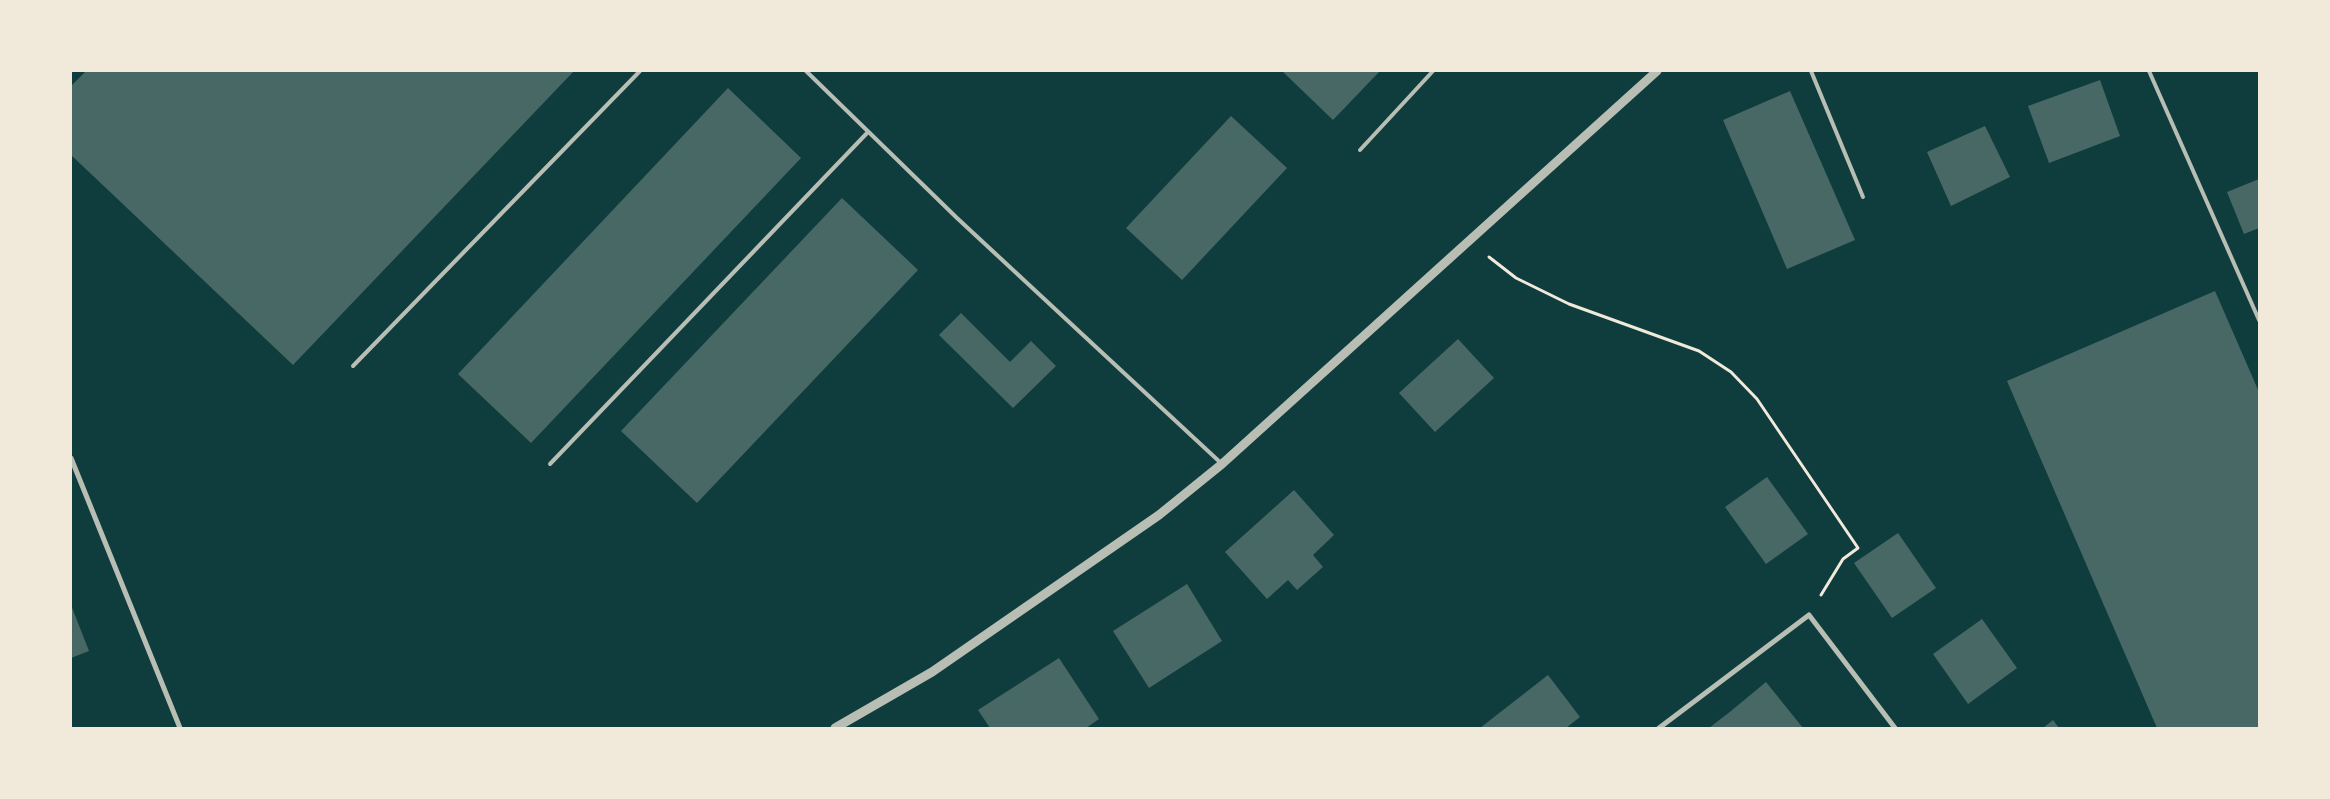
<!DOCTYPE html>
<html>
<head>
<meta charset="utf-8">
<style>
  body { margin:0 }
  #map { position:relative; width:2330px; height:799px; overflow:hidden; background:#0f3d3e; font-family:"Noto Sans",sans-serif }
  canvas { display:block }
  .frame { position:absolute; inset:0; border:72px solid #f1e9da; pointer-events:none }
</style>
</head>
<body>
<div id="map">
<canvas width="2330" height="799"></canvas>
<div class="frame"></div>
</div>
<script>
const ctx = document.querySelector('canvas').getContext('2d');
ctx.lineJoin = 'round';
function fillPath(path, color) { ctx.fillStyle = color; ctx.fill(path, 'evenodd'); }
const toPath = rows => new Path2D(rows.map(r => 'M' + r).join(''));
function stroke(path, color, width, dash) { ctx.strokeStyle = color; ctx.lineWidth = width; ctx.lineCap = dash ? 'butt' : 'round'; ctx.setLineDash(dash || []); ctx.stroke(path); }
const building = toPath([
  [86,71,574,71,293,365,71,155,71,86],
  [1282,71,1380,71,1333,120],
  [2100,80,2120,136,2049,163,2028,106],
  [728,88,801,158,531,443,458,374],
  [1790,91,1855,240,1787,269,1723,120],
  [1231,116,1287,168,1182,280,1126,228],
  [1985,126,2010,177,1951,206,1927,152],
  [2259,179,2259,228,2244,234,2227,192],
  [842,198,918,270,697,503,621,431],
  [2215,291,2259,392,2259,728,2157,728,2007,381],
  [961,313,1010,362,1031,341,1056,366,1013,408,939,335],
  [1458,339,1494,378,1435,432,1399,393],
  [1767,477,1808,534,1766,564,1725,507],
  [1294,490,1334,535,1313,555,1323,567,1297,590,1288,580,1267,599,1225,552],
  [1898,533,1936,588,1892,618,1854,563],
  [1187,584,1222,641,1149,688,1113,631],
  [71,605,89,651,71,658],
  [1982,619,2017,668,1968,704,1933,654],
  [1059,658,1099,719,1086,728,990,728,978,710],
  [1548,675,1580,717,1566,728,1480,728],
  [1766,682,1803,728,1709,728,1731,711],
  [2053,720,2059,728,2043,728]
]);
const path = toPath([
  [1489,257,1516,278,1569,304,1699,351,1731,372,1757,399,1858,548,1843,559,1821,595]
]);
const service = toPath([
  [806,71,957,218,1222,464],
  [1811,71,1863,197],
  [2149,71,2259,320],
  [1360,150,1433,71],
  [353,366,640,71],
  [550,464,868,132]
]);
const minor = toPath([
  [71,458,180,728],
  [1659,728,1809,615,1895,728]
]);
const tertiary = toPath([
  [835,728,932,672,1159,515,1222,464,1657,71]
]);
fillPath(building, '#486865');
stroke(path, '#f1e9da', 3);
stroke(service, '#b8beb3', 4);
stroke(minor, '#b8beb3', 5);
stroke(tertiary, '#b8beb3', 9);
</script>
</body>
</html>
